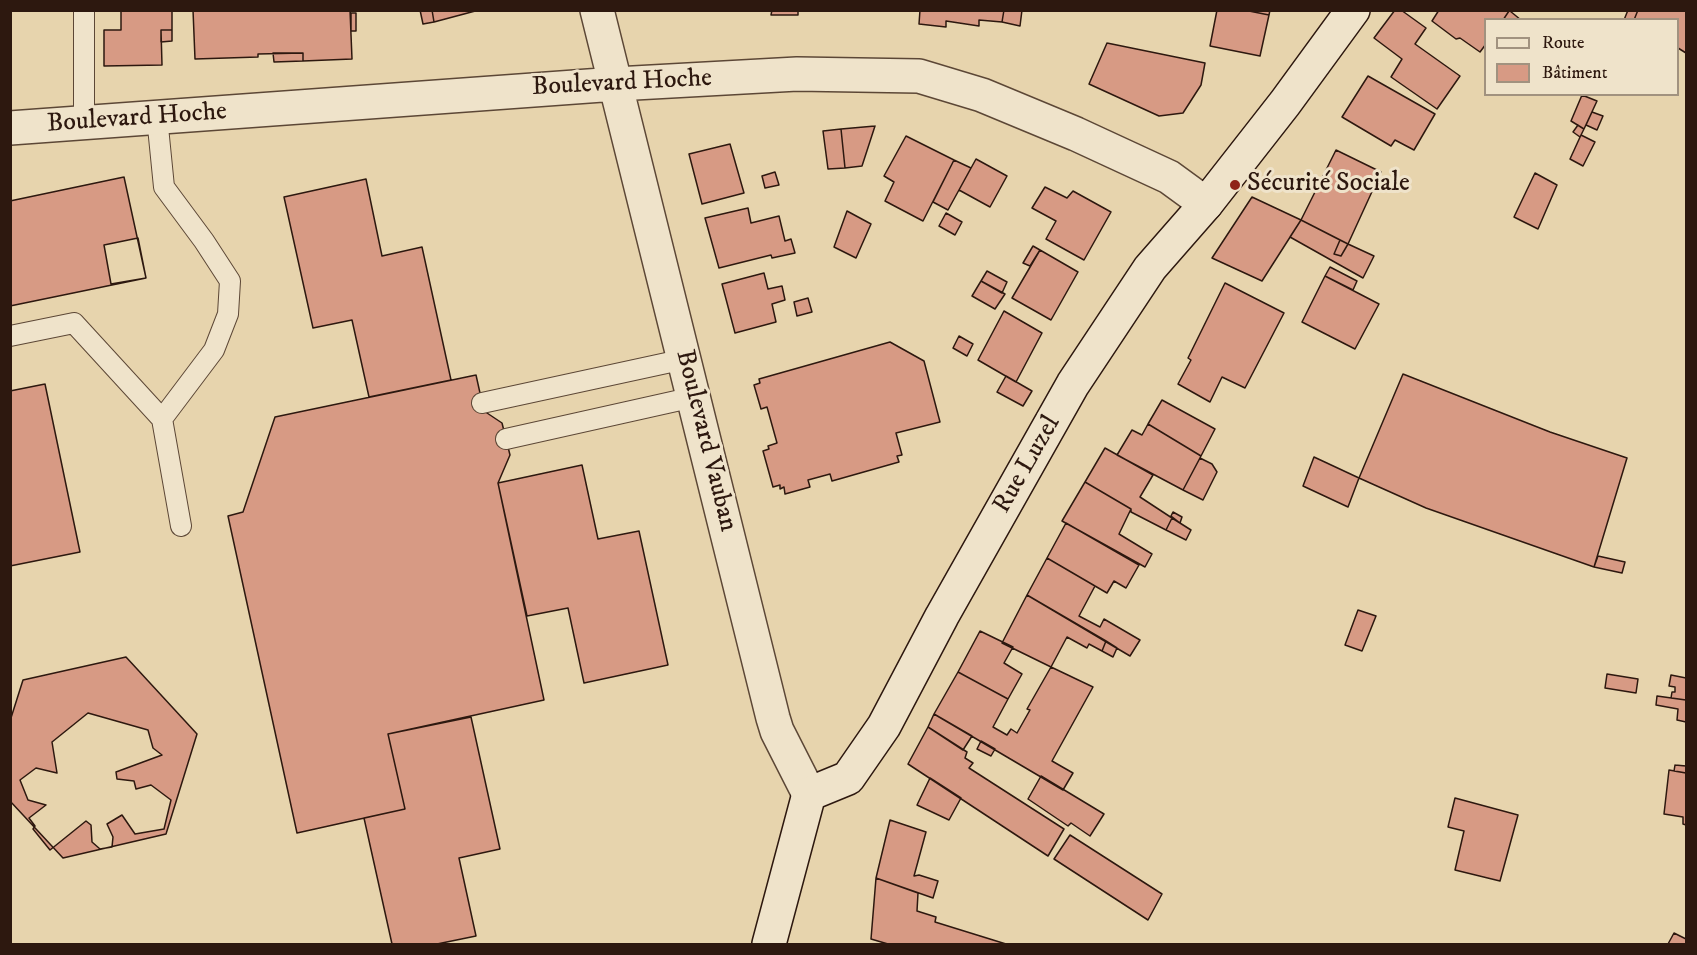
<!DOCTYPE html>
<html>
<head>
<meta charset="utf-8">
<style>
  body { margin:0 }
  #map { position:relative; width:1697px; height:955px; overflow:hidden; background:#e7d4ad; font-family:"IM FELL DW Pica",serif }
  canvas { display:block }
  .frame { position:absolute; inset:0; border:12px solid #2d180f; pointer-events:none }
  .legend { position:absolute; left:1484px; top:18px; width:195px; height:78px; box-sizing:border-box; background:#efe3ca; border:2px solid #a1927f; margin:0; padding:8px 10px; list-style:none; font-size:18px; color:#2d180f }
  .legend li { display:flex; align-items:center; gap:12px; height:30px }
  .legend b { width:30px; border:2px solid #a1927f }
</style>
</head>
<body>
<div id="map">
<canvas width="1697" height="955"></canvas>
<div class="frame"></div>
<ul class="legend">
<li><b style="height:8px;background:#efe3ca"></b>Route</li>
<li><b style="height:16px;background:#d79a84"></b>Bâtiment</li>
</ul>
</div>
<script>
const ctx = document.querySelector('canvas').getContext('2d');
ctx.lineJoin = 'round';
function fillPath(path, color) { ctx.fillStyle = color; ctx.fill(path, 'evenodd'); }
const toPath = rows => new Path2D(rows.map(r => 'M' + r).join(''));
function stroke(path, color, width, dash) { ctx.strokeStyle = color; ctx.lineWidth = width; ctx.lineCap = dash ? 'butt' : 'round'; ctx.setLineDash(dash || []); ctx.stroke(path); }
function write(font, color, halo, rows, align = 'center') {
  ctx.font = font + ' "IM FELL DW Pica",serif'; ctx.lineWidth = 6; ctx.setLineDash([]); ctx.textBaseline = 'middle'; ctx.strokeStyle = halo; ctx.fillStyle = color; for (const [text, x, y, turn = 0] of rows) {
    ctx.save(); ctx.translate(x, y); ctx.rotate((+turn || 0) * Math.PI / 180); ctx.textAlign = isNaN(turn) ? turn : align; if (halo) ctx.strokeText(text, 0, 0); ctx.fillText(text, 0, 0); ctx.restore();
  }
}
const building = toPath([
  [121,10,172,10,172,30,161,30,162,65,104,66,104,30,121,30,121,10],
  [193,10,350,10,352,59,303,61,303,53,258,54,258,57,195,59,193,10],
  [420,10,432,10,434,22,423,24,420,10],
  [432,10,479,10,434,22,432,10],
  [772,10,798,10,798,15,771,15,772,10],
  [920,10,1004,10,1002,22,979,20,979,26,946,21,946,27,919,24,920,10],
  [1004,10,1022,10,1020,26,1002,22,1004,10],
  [1217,10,1244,10,1269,15,1260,56,1210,46,1217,10],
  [1244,10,1270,10,1269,15,1244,10],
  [1395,10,1401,10,1426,28,1415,44,1460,76,1437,109,1391,77,1402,59,1374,38,1395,10],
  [1439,10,1509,10,1509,11,1503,20,1486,20,1486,44,1480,52,1460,38,1456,39,1432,21,1439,10],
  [1628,10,1638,10,1634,20,1624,20,1628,10],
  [1638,10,1686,11,1686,53,1678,48,1678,20,1634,20,1638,10],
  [1509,11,1510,11,1521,20,1503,20,1509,11],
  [351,13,356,13,356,31,351,31,351,13],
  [161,30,172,30,172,41,161,42,161,30],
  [1107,43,1205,63,1201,85,1183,113,1159,116,1089,84,1107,43],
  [273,53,303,53,303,61,274,62,273,53],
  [1368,76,1435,114,1414,150,1395,140,1391,146,1342,117,1368,76],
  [1582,95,1597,101,1584,129,1571,121,1582,95],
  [1592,112,1603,116,1597,130,1586,125,1592,112],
  [1578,125,1584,129,1580,137,1573,132,1578,125],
  [875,126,862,166,845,168,841,129,875,126],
  [841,129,845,168,828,169,823,131,841,129],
  [1581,135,1595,142,1583,166,1570,159,1581,135],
  [906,136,954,160,923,221,885,201,894,182,884,176,906,136],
  [730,144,744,193,702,204,689,154,730,144],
  [1336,150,1381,172,1348,244,1301,220,1336,150],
  [976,159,1007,176,990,207,959,190,976,159],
  [954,160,971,168,948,210,933,202,954,160],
  [775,172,779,185,765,188,762,176,775,172],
  [1535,173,1557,185,1538,229,1514,217,1535,173],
  [124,177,146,278,10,306,10,201,124,177],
  [366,179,382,256,422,247,451,380,369,397,352,320,313,328,284,197,366,179],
  [1045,187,1067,198,1073,191,1111,212,1084,260,1046,239,1056,221,1032,208,1045,187],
  [1252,197,1301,220,1262,281,1212,258,1252,197],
  [748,208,751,223,779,216,785,241,791,239,795,253,772,258,771,255,719,268,705,218,748,208],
  [847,211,871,224,856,258,834,247,847,211],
  [946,213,962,222,955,235,939,226,946,213],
  [1301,220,1340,240,1334,254,1341,256,1348,244,1374,256,1363,278,1290,237,1301,220],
  [138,238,146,278,111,284,104,245,138,238],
  [1340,240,1348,244,1341,256,1334,254,1340,240],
  [1033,246,1040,250,1030,266,1023,263,1033,246],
  [1040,250,1078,272,1051,320,1012,298,1040,250],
  [1330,267,1357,281,1353,290,1325,276,1330,267],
  [987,271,1007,282,1002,293,981,281,987,271],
  [764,273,768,289,782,286,785,300,772,304,776,322,735,333,722,284,764,273],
  [1325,276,1379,304,1355,349,1302,322,1325,276],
  [981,281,1005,294,995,309,972,296,981,281],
  [1225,283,1284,313,1245,388,1222,377,1210,402,1178,384,1191,360,1188,358,1225,283],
  [808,298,812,312,797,316,794,302,808,298],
  [1004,311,1042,333,1016,382,978,360,1004,311],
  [959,336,973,344,967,356,953,348,959,336],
  [890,342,924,361,940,422,896,433,902,455,897,456,899,462,832,481,830,474,808,480,810,487,785,494,784,487,780,489,780,485,773,487,763,451,769,449,768,446,777,443,767,407,761,409,754,385,760,383,759,379,890,342],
  [1403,374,1550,432,1627,458,1594,567,1426,508,1359,478,1403,374],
  [476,375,484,411,502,423,510,455,498,483,544,700,388,734,405,809,297,833,228,516,243,512,275,417,476,375],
  [1006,376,1032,391,1023,406,997,392,1006,376],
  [45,384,80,552,10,566,10,391,45,384],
  [1162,400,1215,429,1201,456,1148,424,1162,400],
  [1148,424,1201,456,1183,490,1117,455,1132,430,1142,435,1148,424],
  [1105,448,1153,475,1140,497,1172,518,1166,530,1131,512,1131,509,1085,482,1105,448],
  [1314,457,1359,478,1348,507,1303,486,1314,457],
  [1200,458,1212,464,1217,472,1203,500,1183,490,1200,458],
  [582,465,598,539,639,531,668,665,584,683,568,608,527,616,498,483,582,465],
  [1085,482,1131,509,1119,534,1152,554,1145,567,1062,521,1085,482],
  [1173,512,1182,517,1180,523,1171,516,1173,512],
  [1172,518,1191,530,1186,540,1166,530,1172,518],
  [1066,523,1139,565,1126,588,1114,581,1107,593,1047,558,1066,523],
  [1598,556,1625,562,1622,573,1594,567,1598,556],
  [1047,558,1095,586,1079,616,1100,627,1104,619,1140,640,1130,656,1027,595,1047,558],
  [1027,595,1106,641,1102,651,1089,644,1087,648,1067,637,1051,667,1002,643,1027,595],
  [1358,610,1376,616,1362,651,1345,645,1358,610],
  [980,631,1013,647,1004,663,1022,674,1008,699,958,672,980,631],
  [1106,641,1117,648,1113,657,1102,651,1106,641],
  [126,657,197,734,166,834,63,858,10,801,10,721,23,680,126,657],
  [1051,667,1093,687,1052,761,1073,773,1063,790,934,714,958,672,1008,699,993,727,1007,735,1011,729,1017,733,1030,710,1027,709,1051,667],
  [1607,674,1638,679,1636,693,1605,688,1607,674],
  [1671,675,1686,678,1686,700,1671,698,1672,692,1675,692,1675,687,1669,686,1671,675],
  [1657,696,1686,700,1686,722,1677,720,1678,709,1656,705,1657,696],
  [88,713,148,730,153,748,162,755,116,772,117,779,134,781,136,789,151,785,171,800,164,829,135,834,122,815,107,824,113,837,112,847,100,849,92,842,91,825,86,821,50,850,33,829,35,826,29,818,46,805,28,800,20,780,36,768,57,773,52,742,88,713],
  [934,714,972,736,963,750,928,727,934,714],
  [471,717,500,849,459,858,476,936,437,944,392,944,364,818,405,809,388,734,471,717],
  [928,727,967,752,965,758,973,763,969,768,1064,829,1048,856,908,764,928,727],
  [981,741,995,749,991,756,977,749,981,741],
  [1675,765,1686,766,1686,773,1674,771,1675,765],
  [1669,770,1686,773,1686,825,1683,824,1683,817,1664,814,1669,770],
  [1041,776,1104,814,1090,836,1071,823,1068,826,1028,799,1041,776],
  [930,778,961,798,949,820,917,805,930,778],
  [1455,798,1518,815,1500,881,1455,870,1464,831,1448,827,1455,798],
  [890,820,926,832,914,876,919,875,938,881,933,898,876,878,890,820],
  [1070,835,1162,894,1148,920,1054,859,1070,835],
  [876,878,918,893,917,911,936,917,935,922,1006,944,888,944,871,939,876,878],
  [1674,933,1686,939,1686,944,1668,944,1674,933]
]);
const lane = toPath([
  [84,10,84,123],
  [157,117,164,187,204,241,230,281,228,314,214,350,162,419,181,526],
  [10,336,74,323,162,419],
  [482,403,685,359],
  [506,439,694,397]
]);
const street = toPath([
  [597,10,773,718,777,731,809,794],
  [10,128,616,84,797,74,919,76,982,95,1076,134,1169,177,1206,204]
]);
const secondary = toPath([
  [769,944,809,794,848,778,884,726,942,616,1073,384,1150,268,1206,204,1285,103,1353,10]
]);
const markers = [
  [1235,185,6,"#8f2418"]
];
const streetNames = [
  ["Boulevard Hoche",622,84,-3],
  ["Boulevard Hoche",137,119,-4],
  ["Boulevard Vauban",705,441,76],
  ["Rue Luzel",1028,465,-60]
];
const poiNames = [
  ["Sécurité Sociale",1247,185]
];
fillPath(building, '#d79a84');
stroke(building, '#2d180f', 1.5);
stroke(lane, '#5c4736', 22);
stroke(street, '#5c4736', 36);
stroke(secondary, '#2d180f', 36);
stroke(lane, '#efe3ca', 20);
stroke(street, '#efe3ca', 33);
stroke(secondary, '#efe3ca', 33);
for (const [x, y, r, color] of markers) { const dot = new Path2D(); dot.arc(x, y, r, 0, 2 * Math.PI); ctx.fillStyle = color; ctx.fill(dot); stroke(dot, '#efe3ca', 2); }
write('26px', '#2d180f', '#efe3ca', streetNames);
write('26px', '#2d180f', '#efe3ca', poiNames, 'left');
</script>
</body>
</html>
